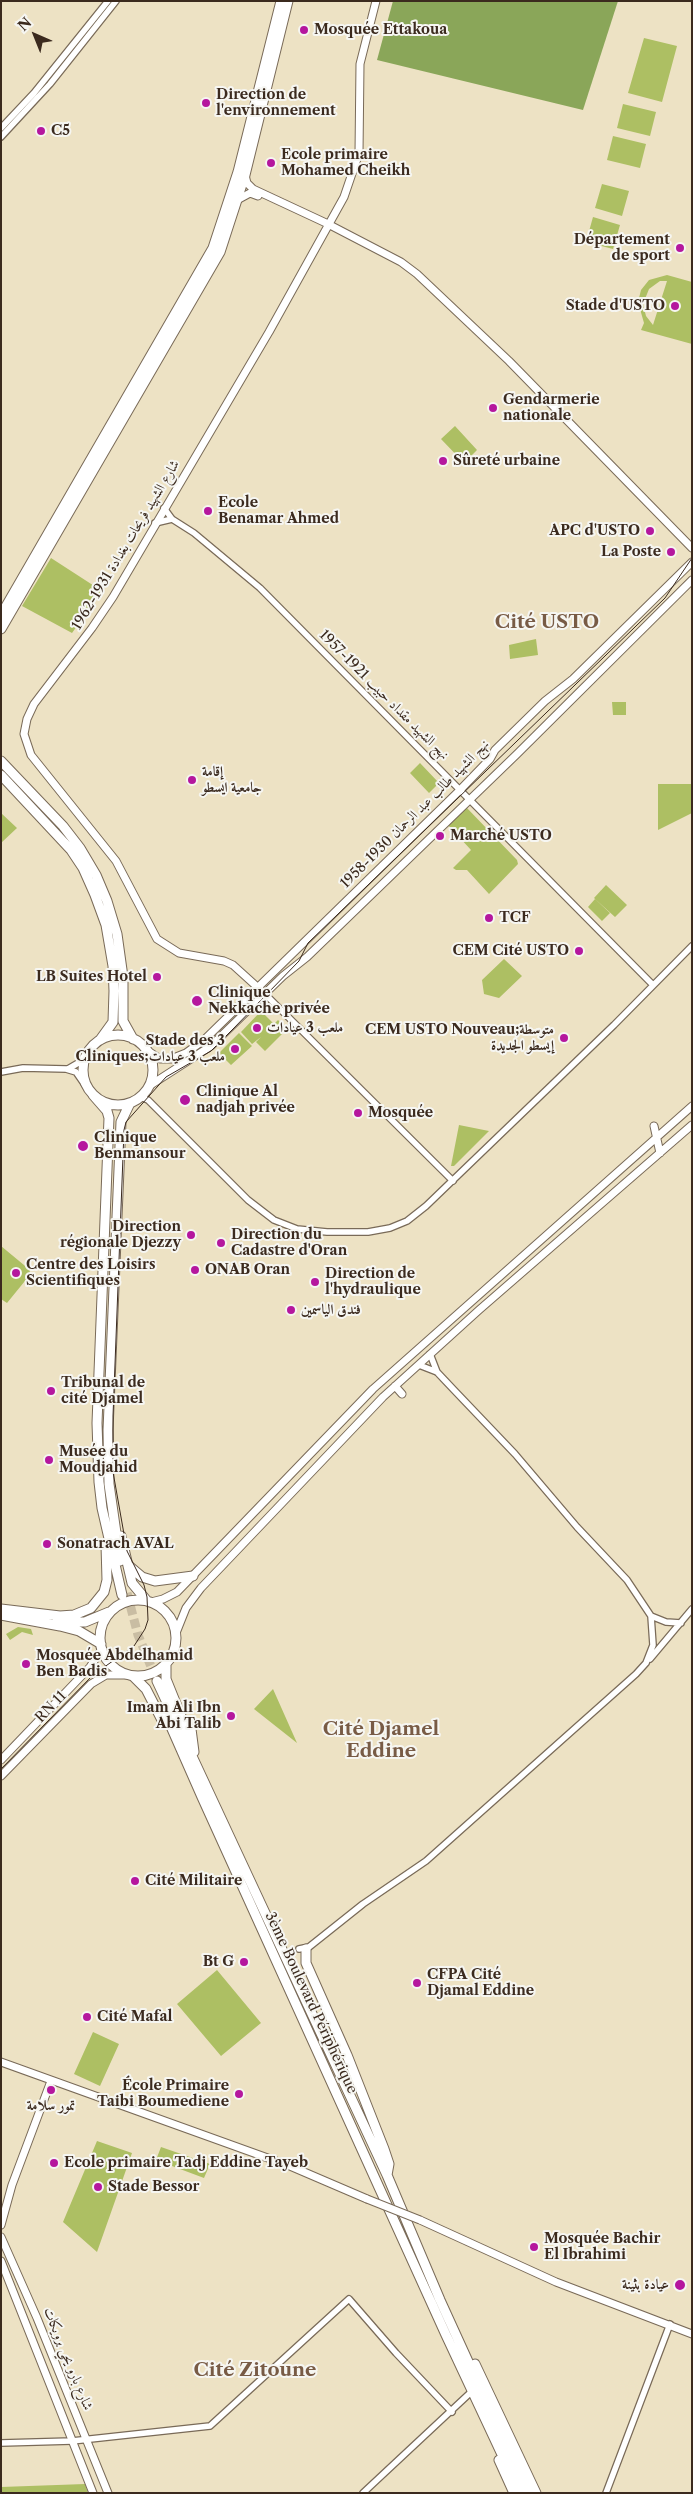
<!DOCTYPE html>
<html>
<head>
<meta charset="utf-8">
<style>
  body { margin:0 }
  #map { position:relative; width:693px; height:2494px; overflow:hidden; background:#ede2c4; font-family:"Libre Caslon Text",serif }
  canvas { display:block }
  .frame { position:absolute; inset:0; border:2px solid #3b2a1e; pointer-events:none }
  .north { position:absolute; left:10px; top:10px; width:50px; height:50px; -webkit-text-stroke:4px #f6f6f2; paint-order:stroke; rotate:316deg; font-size:14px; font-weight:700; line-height:20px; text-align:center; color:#3b2a1e }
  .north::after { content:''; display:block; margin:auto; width:18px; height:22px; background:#3b2a1e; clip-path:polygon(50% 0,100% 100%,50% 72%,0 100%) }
</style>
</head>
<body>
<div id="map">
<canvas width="693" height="2494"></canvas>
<div class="frame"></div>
<div class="north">N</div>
</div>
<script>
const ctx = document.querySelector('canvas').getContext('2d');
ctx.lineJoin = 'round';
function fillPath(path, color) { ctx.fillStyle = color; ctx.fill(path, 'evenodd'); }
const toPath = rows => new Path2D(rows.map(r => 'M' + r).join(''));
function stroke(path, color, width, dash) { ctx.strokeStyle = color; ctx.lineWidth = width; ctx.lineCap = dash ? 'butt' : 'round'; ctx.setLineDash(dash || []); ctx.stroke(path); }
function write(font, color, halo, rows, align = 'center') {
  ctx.font = font + ' "Libre Caslon Text",Amiri,serif'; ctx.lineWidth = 4; ctx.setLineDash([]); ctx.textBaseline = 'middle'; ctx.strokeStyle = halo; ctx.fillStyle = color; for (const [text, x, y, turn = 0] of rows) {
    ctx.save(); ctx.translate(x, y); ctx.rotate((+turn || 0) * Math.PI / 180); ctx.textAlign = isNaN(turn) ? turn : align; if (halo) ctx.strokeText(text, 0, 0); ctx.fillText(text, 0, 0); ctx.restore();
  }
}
const green = toPath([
  [644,38,677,46,662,102,628,93],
  [623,104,656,112,650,136,617,128],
  [613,136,646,144,640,168,607,160],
  [602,184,629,191,622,216,595,208],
  [593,217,620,225,613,249,586,242],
  [667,275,692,282,692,344,641,330,644,323,638,302,641,290,649,280],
  [660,281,667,281,653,325,646,316,643,304,649,289],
  [455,426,477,450,464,463,441,439],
  [51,558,102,591,72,633,22,606],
  [536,639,538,655,510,659,509,645],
  [612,702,626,702,626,715,613,715],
  [420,763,439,783,429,793,410,773],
  [658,784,692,784,692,813,658,830],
  [466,807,517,860,518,864,489,894,467,870,456,870,453,868,471,850,448,825],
  [1,813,17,828,1,843],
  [606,885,627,905,615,917,594,898],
  [595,899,610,913,602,921,588,907],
  [504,959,522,976,499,998,484,994,482,980],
  [261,1011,274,1024,278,1020,287,1029,265,1051,256,1042,261,1037,252,1044,241,1032],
  [239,1033,252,1046,231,1065,219,1053],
  [459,1125,489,1131,454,1166,451,1166],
  [1,1246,30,1270,29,1276,7,1303,1,1299],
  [18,1627,31,1629,33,1635,22,1632,10,1640,6,1634],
  [273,1689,297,1743,254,1709],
  [217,1970,261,2023,221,2056,177,2004],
  [93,2032,119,2044,100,2086,74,2074],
  [97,2141,132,2153,97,2252,63,2222],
  [161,2147,210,2164,204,2178,156,2160],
  [85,2484,88,2493,1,2493,1,2487]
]);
const forest = toPath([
  [393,1,618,1,583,110,377,60]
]);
const highwayTunnel = toPath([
  [127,1593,138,1635,157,1681]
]);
const minor = toPath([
  [1,128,34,93,108,1],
  [1,137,50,84,116,1],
  [164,508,172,519,194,533,260,588,653,985],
  [155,523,172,519],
  [265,994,453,1181],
  [68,1069,80,1062,86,1054],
  [1,1072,23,1068,66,1069,76,1072,85,1085],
  [140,1097,148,1100,248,1200,274,1220,297,1229,327,1232,368,1232,390,1228,407,1221,426,1206,614,1025,692,946],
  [430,1354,437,1372],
  [651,1616,666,1622,681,1623],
  [650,1659,692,1609],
  [299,1949,309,1947,363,1904,426,1861,636,1674,646,1663,653,1645,651,1616,627,1580,577,1527,515,1454,454,1390,437,1372,419,1365],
  [1,2443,72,2441,210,2426,349,2299,396,2353,452,2412],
  [363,2493,469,2394],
  [606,2493,670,2324]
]);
const major = toPath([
  [245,175,247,183,253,189,326,223,401,262,417,274,509,361,692,548],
  [239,199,250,193,258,196],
  [265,994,233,965,224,961,179,953,157,939,116,861,31,755,24,734,27,719,34,704,92,628,113,597,269,332,344,197,359,153,360,64,376,1],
  [148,1051,160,1059,171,1059,186,1053,204,1040,460,790,490,759,495,750,545,701,573,679,692,562],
  [149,1086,211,1046,283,976,307,957,517,754,692,580],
  [654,1126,660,1153],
  [395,1386,402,1394],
  [151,1602,163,1599,177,1592,373,1389,692,1106],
  [176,1633,186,1608,201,1588,383,1397,479,1310,692,1125],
  [1,1760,90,1667,102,1649],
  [1,1776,91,1684,106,1675,129,1675],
  [1,2062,290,2166,367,2199],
  [420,2220,556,2282,692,2334],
  [1,2225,12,2185,51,2081],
  [1,2237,37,2318,108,2493],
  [1,2261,93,2493]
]);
const highway = toPath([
  [1,615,213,248,238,172,281,1],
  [1,629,220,252,245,175,288,1],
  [1,761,63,826,80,848,96,875,107,901,117,934,123,977,123,1021,133,1039],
  [1,775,71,850,83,868,95,895,106,925,113,966,114,991,113,1022,100,1040],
  '83 1070a35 35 0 1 1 70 0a35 35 0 1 1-70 0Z',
  [93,1095,107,1111,109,1118,97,1423,99,1482,102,1508,122,1595],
  [121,1536,132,1583,147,1601],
  [120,1561,109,1484,108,1430,121,1122,130,1103],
  [129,1566,142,1577,155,1581,193,1576],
  '100 1638a38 38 0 1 1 76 0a38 38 0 1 1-76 0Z',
  [1,1609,60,1616,74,1615,91,1608,104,1592,107,1580,106,1545],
  [1,1615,60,1626,79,1631,101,1644],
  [57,1621,85,1622,109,1612],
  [166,1664,166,1679,187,1731],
  [133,1676,146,1689,164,1724],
  [157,1681,387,2175,440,2300,528,2493],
  [165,1713,202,1797,446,2335,520,2493],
  [191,1729,194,1752],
  [306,1949,306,1963,347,2055,384,2149,389,2164,387,2175],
  [475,2364,536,2493],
  [499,2460,513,2491]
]);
const tram = toPath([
  [1,1769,93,1675,134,1646,145,1629,148,1620,147,1597,144,1585,127,1551,113,1472,113,1416,124,1130,126,1122,166,1077,211,1051,233,1029,299,961,308,943,665,598,692,558]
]);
const majorBridge = toPath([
  [367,2199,420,2220]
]);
const markers = [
  [304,30,5,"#b5179e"],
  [206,103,5,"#b5179e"],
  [41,131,5,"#b5179e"],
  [271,163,5,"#b5179e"],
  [680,248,5,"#b5179e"],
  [675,306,5,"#b5179e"],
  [493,408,5,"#b5179e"],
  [443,461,5,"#b5179e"],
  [208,511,5,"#b5179e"],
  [650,531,5,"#b5179e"],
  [671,552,5,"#b5179e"],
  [192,780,5,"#b5179e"],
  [440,836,5,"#b5179e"],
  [489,918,5,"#b5179e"],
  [579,951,5,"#b5179e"],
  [157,977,5,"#b5179e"],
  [197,1001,6,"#b5179e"],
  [257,1028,5,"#b5179e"],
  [564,1038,5,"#b5179e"],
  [235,1049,5,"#b5179e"],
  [185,1100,6,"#b5179e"],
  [358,1113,5,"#b5179e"],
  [83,1146,6,"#b5179e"],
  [191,1235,5,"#b5179e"],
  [221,1243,5,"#b5179e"],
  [195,1270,5,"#b5179e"],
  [16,1273,5,"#b5179e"],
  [315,1282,5,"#b5179e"],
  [291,1310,5,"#b5179e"],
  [51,1391,5,"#b5179e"],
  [49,1460,5,"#b5179e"],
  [47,1544,5,"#b5179e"],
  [26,1664,5,"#b5179e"],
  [231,1716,5,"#b5179e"],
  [135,1881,5,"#b5179e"],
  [244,1962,5,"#b5179e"],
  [417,1983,5,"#b5179e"],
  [87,2017,5,"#b5179e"],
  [51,2090,5,"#b5179e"],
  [239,2094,5,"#b5179e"],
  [54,2163,5,"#b5179e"],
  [98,2187,5,"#b5179e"],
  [534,2247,5,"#b5179e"],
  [680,2285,6,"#b5179e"]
];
const poiNames = [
  ["Mosquée Ettakoua",314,30],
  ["Direction de",216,95],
  ["l'environnement",216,111],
  ["C5",51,131],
  ["Ecole primaire",281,155],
  ["Mohamed Cheikh",281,171],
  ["Département",670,240,"right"],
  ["de sport",670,256,"right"],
  ["Stade d'USTO",665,306,"right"],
  ["Gendarmerie",503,400],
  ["nationale",503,416],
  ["Sûreté urbaine",453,461],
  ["Ecole",218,503],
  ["Benamar Ahmed",218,519],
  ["APC d'USTO",640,531,"right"],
  ["La Poste",661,552,"right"],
  ["إقامة",202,772],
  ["جامعية ايسطو",202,788],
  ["Marché USTO",450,836],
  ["TCF",499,918],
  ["CEM Cité USTO",569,951,"right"],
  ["LB Suites Hotel",147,977,"right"],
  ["Clinique",208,993],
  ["Nekkache privée",208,1009],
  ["ملعب 3 عيادات",267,1028],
  ["CEM USTO Nouveau;متوسطة",554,1030,"right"],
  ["إيسطو الجديدة",554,1046,"right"],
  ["Stade des 3",225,1041,"right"],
  ["Cliniques;ملعب 3 عيادات",225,1057,"right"],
  ["Clinique Al",196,1092],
  ["nadjah privée",196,1108],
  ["Mosquée",368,1113],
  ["Clinique",94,1138],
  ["Benmansour",94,1154],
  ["Direction",181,1227,"right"],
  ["régionale Djezzy",181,1243,"right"],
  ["Direction du",231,1235],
  ["Cadastre d'Oran",231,1251],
  ["Centre des Loisirs",26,1265],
  ["Scientifiques",26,1281],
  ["ONAB Oran",205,1270],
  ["Direction de",325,1274],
  ["l'hydraulique",325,1290],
  ["فندق الياسمين",301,1310],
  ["Tribunal de",61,1383],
  ["cité Djamel",61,1399],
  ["Musée du",59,1452],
  ["Moudjahid",59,1468],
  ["Sonatrach AVAL",57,1544],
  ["Mosquée Abdelhamid",36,1656],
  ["Ben Badis",36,1672],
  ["Imam Ali Ibn",221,1708,"right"],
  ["Abi Talib",221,1724,"right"],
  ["Cité Militaire",145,1881],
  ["Bt G",234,1962,"right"],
  ["CFPA Cité",427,1975],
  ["Djamal Eddine",427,1991],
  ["Cité Mafal",97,2017],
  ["École Primaire",229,2086,"right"],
  ["Taibi Boumediene",229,2102,"right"],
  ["تمور سلامة",51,2106,"center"],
  ["Ecole primaire Tadj Eddine Tayeb",64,2163],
  ["Stade Bessor",108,2187],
  ["Mosquée Bachir",544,2239],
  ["El Ibrahimi",544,2255],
  ["عيادة بثينة",669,2285,"right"]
];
const streetNames = [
  ["شارع الشهيد فريحات بغدادة 1931-1962",126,545,-59],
  ["نهج الشهيد مقداد حبيب 1921-1957",384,695,45],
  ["نهج الشهيد طالب عبد الرحمان 1930-1958",415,814,-45],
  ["RN 11",51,1707,-46],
  ["3ème Boulevard Périphérique",311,2003,65],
  ["شارع بارو يحي برويكات",68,2359,68]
];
const districtNames = [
  ["Cité USTO",547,623],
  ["Cité Djamel",381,1730],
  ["Eddine",381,1752],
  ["Cité Zitoune",255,2371]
];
fillPath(green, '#adbf63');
fillPath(forest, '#8aa659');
stroke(highwayTunnel, '#c9bda3', 9, [9, 4.5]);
stroke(minor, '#796a58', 8);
stroke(major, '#796a58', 9);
stroke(highway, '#796a58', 11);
stroke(minor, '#fff', 5.5);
stroke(major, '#fff', 7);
stroke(highway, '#fff', 9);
stroke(tram, '#3b2a1e', 1);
stroke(majorBridge, '#796a58', 9, []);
stroke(majorBridge, '#fff', 7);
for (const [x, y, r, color] of markers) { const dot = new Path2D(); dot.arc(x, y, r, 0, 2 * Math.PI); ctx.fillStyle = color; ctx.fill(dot); stroke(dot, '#f6f6f2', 2); }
write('bold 14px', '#3b2a1e', '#f6f6f2', poiNames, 'left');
write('14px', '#3b2a1e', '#f6f6f2', streetNames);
write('bold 19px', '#785b45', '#f6f6f2', districtNames);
</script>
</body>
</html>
